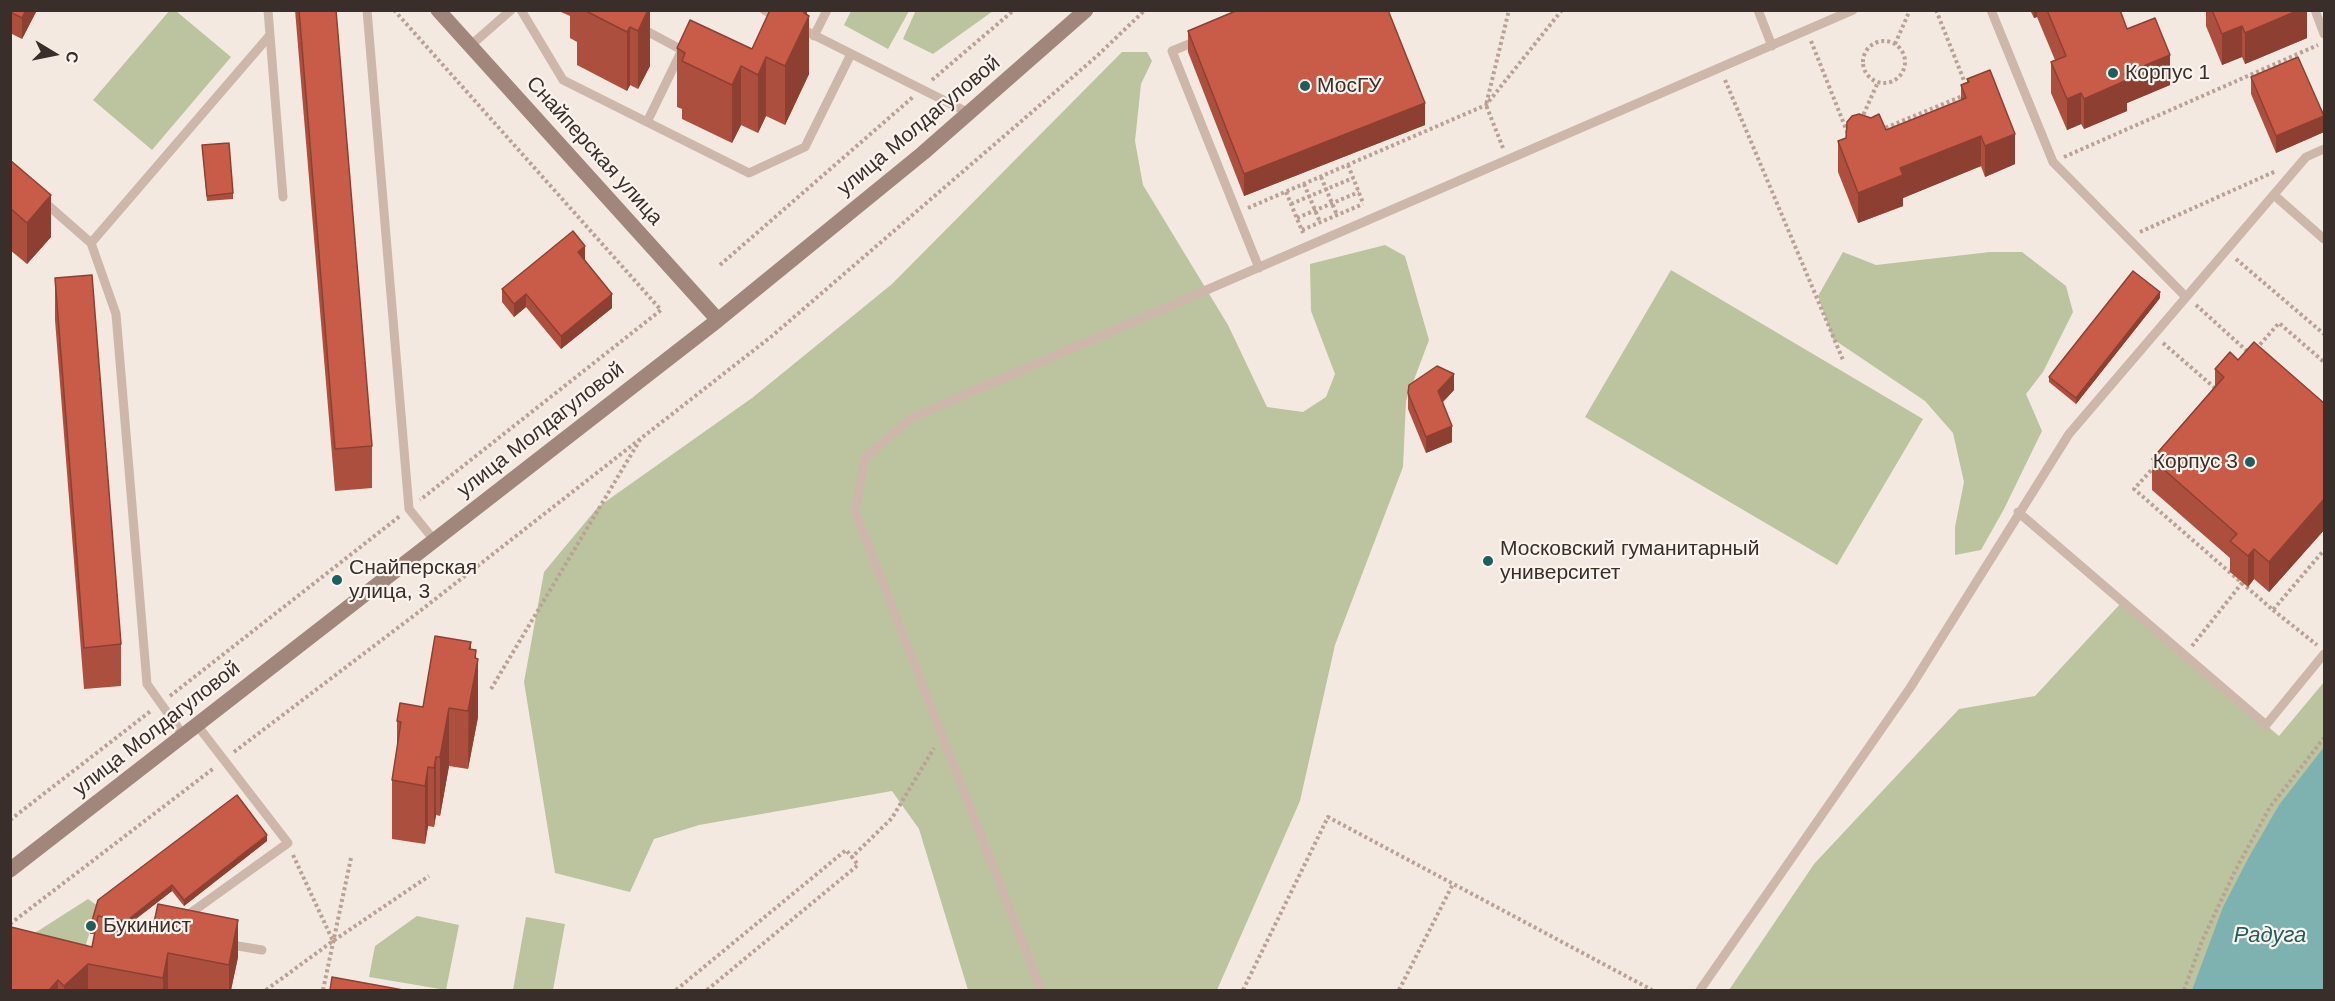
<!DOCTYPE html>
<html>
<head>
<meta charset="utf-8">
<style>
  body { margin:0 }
  #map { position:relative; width:2335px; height:1001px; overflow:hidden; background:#f4e9e0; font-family:Helvetica,sans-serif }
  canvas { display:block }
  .frame { position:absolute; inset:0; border:12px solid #3a2e2a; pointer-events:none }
  .north { position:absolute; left:24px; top:24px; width:60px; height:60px; -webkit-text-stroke:4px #fbf3ed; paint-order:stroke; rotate:100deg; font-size:16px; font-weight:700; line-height:24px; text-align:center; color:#3a2e2a }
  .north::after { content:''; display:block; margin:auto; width:21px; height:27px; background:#3a2e2a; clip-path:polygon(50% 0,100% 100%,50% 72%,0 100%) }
</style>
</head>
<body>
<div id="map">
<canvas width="2335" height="1001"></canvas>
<div class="frame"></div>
<div class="north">С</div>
</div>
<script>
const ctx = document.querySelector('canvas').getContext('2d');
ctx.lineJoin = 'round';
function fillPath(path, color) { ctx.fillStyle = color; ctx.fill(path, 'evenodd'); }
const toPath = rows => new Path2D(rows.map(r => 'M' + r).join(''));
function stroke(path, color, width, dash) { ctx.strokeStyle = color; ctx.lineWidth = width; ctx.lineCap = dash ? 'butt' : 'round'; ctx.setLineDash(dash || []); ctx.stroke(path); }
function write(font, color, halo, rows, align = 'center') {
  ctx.font = font + ' Helvetica,sans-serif'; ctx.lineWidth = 4.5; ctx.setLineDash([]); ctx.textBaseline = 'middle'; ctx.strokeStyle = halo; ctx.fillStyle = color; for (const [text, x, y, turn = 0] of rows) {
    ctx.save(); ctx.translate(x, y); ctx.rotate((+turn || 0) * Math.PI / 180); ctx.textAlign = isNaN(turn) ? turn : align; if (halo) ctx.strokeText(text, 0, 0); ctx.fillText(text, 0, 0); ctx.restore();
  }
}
const green = toPath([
  [170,10,176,11,231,57,152,150,93,100],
  [916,10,993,10,993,11,933,54,903,39],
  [851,11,851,10,909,11,888,49,844,25],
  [1122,52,1147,52,1152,61,1141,84,1135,141,1143,185,1228,325,1267,407,1303,412,1326,397,1335,374,1311,311,1310,264,1385,245,1405,256,1429,340,1406,401,1403,467,1335,645,1300,801,1217,990,968,990,919,829,892,791,699,825,654,839,630,892,555,873,524,682,544,572,598,507,752,398,892,284],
  [1843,252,1876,265,1990,252,2022,252,2066,286,2073,312,2043,372,2026,394,2042,431,2004,509,1981,550,1955,555,1955,527,1964,482,1953,433,1925,401,1833,339,1818,296],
  [1671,270,1923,419,1837,565,1585,417],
  [2122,602,2279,736,2324,682,2324,990,1729,990,1814,864,1959,709,2035,696],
  [88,899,98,906,86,944,98,954,16,945],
  [417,916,459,925,446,990,369,977,375,946],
  [526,917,565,924,553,990,513,990]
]);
const water = toPath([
  [2324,747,2324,990,2192,990,2223,907,2250,855,2279,805]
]);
const path = toPath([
  [394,10,661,310,420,500],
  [1936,10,1967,88],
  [1811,41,1848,134],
  '1863 62a21 21 0 1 1 42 0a21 21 0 1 1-42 0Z',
  [1895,44,1910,10],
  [932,80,1014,10],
  [1725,80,1843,360],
  [1861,120,1878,82],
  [1880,130,1965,95],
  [1503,148,1486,105,1509,10],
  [2064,157,2318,45],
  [1348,165,1363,203],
  [1321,177,1337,215],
  [1304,184,1320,222],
  [1286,192,1303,233],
  [1291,204,1353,178],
  [1248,208,1486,105,1562,10],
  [1297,218,1359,192],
  [1302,230,1363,204],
  [2140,232,2276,171],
  [2236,259,2324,334],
  [720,265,913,97],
  [2196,305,2248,352],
  [2163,343,2216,389],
  [2256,349,2279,323,2324,362],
  [2155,466,2134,489,2273,610,2324,550],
  [2273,610,2317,645],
  [2192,646,2242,583],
  [491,689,641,438],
  [170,696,400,516],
  [234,752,420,611,772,336,1097,56,1145,10],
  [10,820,152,710],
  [293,855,333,941,429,876],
  [10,924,214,768],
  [266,990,333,941],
  [323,990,351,858],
  [676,990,846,850,852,857],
  [707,990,858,865,852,857,892,818,934,748],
  [1243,990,1328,817,1652,990],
  [1399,990,1453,884],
  [2184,990,2202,941,2235,871,2270,807,2324,738]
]);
const lane = toPath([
  [367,10,409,509,434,540],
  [521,10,563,80,647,122],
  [764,10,779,18],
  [1758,10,1772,46],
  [1991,10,2053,162,2186,297],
  [2315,10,2324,34],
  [639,27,682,50,647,122,749,173,805,147,851,54],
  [800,28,969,113],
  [270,35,283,197],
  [814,36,827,10],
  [1199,40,1172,51,1259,268],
  [470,46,511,10],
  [2274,195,2324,239],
  [42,200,91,243,116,314,147,684,184,736],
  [91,243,270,35,268,10],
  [2018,512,2266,725,2324,654],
  [185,917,288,843,197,725],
  [226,944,262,950],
  [1041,990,855,511,865,458,911,418,1853,10],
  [1700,990,1910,688,2069,434,2306,157,2324,149]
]);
const secondary = toPath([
  [438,10,718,320],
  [10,870,718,320,923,153,1086,10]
]);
const wall = toPath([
  [10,10,37,10,22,39,10,33],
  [295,10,336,10,372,446,372,488,335,491],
  [561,10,650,10,650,66,638,89,630,85,627,91,577,65,577,42,570,38,570,16,561,12],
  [807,10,809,74,785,125,766,116,758,133,741,125,732,143,682,119,682,109,677,107,677,48,752,49],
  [2030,10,2120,10,2127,29,2170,85,2127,103,2127,111,2084,129,2081,124,2067,130,2051,93,2051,62,2055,60,2037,17,2034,18],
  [2206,10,2307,10,2307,38,2245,64,2242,57,2222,65,2206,26],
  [1188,31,1425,125,1244,196,1188,52],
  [2251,77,2324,132,2276,153,2251,94],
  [1967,79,2015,164,1985,177,1981,166,1903,198,1903,206,1858,223,1838,172,1838,141,1846,138,1871,118,1886,130,1961,100,1961,85,1967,83],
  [202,145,233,193,233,199,207,201],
  [10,160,51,237,27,264,10,250],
  [584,260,612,308,561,349,526,307,514,317,502,302,502,289,585,260],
  [55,278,121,644,121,686,84,689,55,320],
  [2160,298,2076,404,2049,382,2049,377],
  [2238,360,2325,404,2325,529,2269,592,2254,579,2248,587,2230,572,2230,558,2152,490,2152,459,2215,386,2215,369],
  [1454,390,1443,402,1452,442,1426,453,1408,409,1408,393],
  [471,649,476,658,478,717,468,769,449,766,440,816,436,815,434,827,428,826,425,844,392,839,392,780,397,751,397,721,423,707],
  [267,841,184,906,172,891,131,923,238,957,231,990,10,990,92,947,95,934,90,934,90,928,98,900]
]);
const shadedWall = toPath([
  [26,10,37,10,22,39,22,18],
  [648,10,650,10,650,66,638,89,638,31],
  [805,10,807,10,807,20,809,16,809,74,785,125,785,66],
  [2034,10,2037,10,2037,17,2034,18],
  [2299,10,2307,10,2307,38,2245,64,2245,33],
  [2242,26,2242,57,2222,65,2222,34],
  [630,27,630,85,627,91,627,32],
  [2170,55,2170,85,2127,103,2127,111,2084,129,2084,99,2124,74],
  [766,57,766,116,758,133,758,75],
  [741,66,741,125,732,143,732,85],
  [2081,93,2081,124,2067,130,2067,99],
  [1425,103,1425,125,1244,196,1244,174],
  [2324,116,2324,132,2276,153,2276,136],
  [2015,134,2015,164,1985,177,1985,146],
  [1981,136,1981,166,1903,198,1903,206,1858,223,1858,193,1900,168],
  [51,195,51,237,27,264,27,223],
  [585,246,585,260,578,265,578,252],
  [2160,292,2160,298,2076,404,2076,398],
  [526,294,526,307,514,317,514,304],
  [612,294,612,308,561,349,561,336],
  [1454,374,1454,390,1438,407,1438,391],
  [1452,426,1452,442,1426,453,1426,437],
  [2325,498,2325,529,2269,592,2269,562],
  [2254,549,2254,579,2248,587,2248,556],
  [471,642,471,699,476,650,476,669,478,659,478,717,468,769,469,649],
  [449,708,449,766,440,816,440,757],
  [436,757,436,815,434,827,434,768],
  [428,767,428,826,425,844,425,786],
  [267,835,267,841,184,906,184,900],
  [172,885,172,891,99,947,99,942],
  [238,920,238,957,231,990,229,990,229,965],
  [168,953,168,990,163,990,163,978],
  [88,964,88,990,64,990,64,986],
  [58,980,58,990,49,990]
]);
const building = toPath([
  [10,10,26,10,22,18,10,12,10,10],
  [299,10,336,10,372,446,335,449,299,10],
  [584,10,648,10,638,31,630,27,627,32,584,10],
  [770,10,805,10,804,13,809,16,785,66,766,57,758,75,741,66,732,85,682,61,685,53,677,48,690,20,752,49,770,10],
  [1238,10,1388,10,1425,103,1244,174,1188,31,1238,10],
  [2047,10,2120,10,2127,29,2155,18,2170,55,2124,74,2127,80,2084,99,2081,93,2067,99,2051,62,2066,56,2047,10],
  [2212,10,2299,10,2245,33,2242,26,2222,34,2212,10],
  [2298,57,2324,116,2276,136,2251,77,2298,57],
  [1990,70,2015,134,1985,146,1981,136,1900,168,1903,175,1858,193,1838,141,1846,138,1847,122,1852,116,1859,114,1871,118,1879,114,1886,130,1966,98,1961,85,1969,82,1967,79,1990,70],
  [229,143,233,193,207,196,202,145,229,143],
  [10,160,51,195,27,223,10,208,10,160],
  [573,231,585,246,578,252,612,294,561,336,526,294,514,304,502,289,573,231],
  [2133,271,2160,292,2076,398,2049,377,2133,271],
  [92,275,121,644,84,648,55,278,92,275],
  [2254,342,2325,404,2325,498,2269,562,2254,549,2248,556,2230,541,2237,534,2152,459,2224,377,2215,369,2230,352,2238,360,2254,342],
  [1437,366,1454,374,1438,391,1452,426,1426,437,1408,393,1409,385,1437,366],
  [435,636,471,642,469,649,476,650,475,658,478,659,468,711,449,708,440,757,436,757,434,768,428,767,425,786,392,780,401,722,397,721,400,703,423,707,435,636],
  [237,795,267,835,184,900,172,885,125,922,98,916,96,928,90,928,98,900,237,795],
  [158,904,238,920,229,965,168,953,163,978,88,964,64,986,58,980,49,990,10,990,11,927,92,947,98,916,153,927,158,904],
  [332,977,403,990,330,990,332,977]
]);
const markers = [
  [2113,73,6,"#1e5e5c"],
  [1305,86,6,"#1e5e5c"],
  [2250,462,6,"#1e5e5c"],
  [1488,561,6,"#1e5e5c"],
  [337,580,6,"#1e5e5c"],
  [91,926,6,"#1e5e5c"]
];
const poiNames = [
  ["Корпус 1",2125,73],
  ["МосГУ",1317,86],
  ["Корпус 3",2238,462,"right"],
  ["Московский гуманитарный",1500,549],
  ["университет",1500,573],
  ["Снайперская",349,568],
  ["улица, 3",349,592],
  ["Букинист",103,926]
];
const streetNames = [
  ["улица Молдагуловой",919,126,-40],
  ["Снайперская улица",594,151,48],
  ["улица Молдагуловой",541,430,-38],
  ["улица Молдагуловой",157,729,-38]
];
const waterNames = [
  ["Радуга",2270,936]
];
fillPath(green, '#bbc49f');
fillPath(water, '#7eb2b0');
stroke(path, '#b9a195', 4, [3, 3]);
stroke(lane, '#cdb7ab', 9);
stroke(secondary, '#a1867c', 15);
fillPath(wall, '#ad4f3e');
fillPath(shadedWall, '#8d4032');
fillPath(building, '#c95c48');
stroke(building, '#8d4032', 1.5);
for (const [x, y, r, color] of markers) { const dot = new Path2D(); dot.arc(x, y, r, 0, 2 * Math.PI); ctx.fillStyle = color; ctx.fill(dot); stroke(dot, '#fbf3ed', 2); }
write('21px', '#3a2e2a', '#fbf3ed', poiNames, 'left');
write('21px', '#3a2e2a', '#fbf3ed', streetNames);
write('italic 22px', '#1e5e5c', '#fbf3ed', waterNames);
</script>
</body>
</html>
